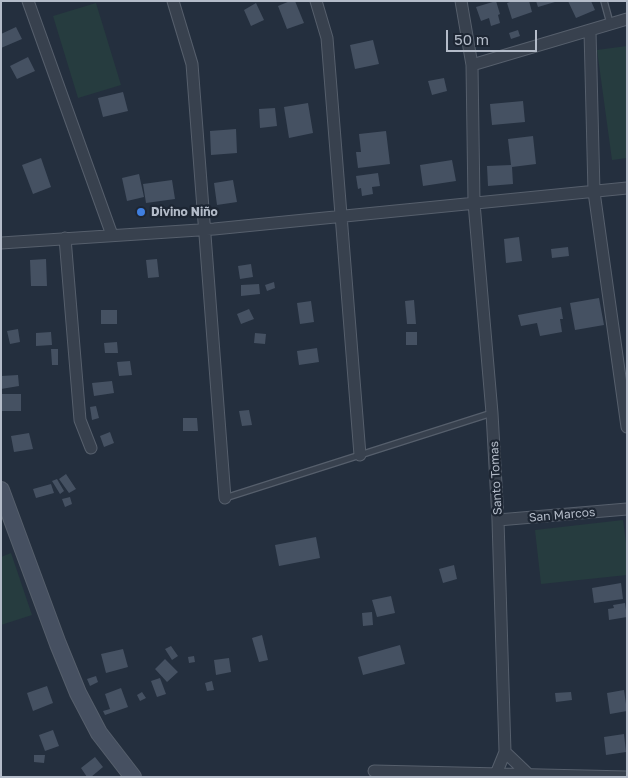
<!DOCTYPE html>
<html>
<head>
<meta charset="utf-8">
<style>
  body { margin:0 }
  #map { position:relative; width:628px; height:778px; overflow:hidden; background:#242f3e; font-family:"Golos Text",sans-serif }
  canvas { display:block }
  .frame { position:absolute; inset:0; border:2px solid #b4bcc9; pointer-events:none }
  .scale { position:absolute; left:446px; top:30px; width:91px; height:22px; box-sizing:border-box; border:2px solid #b4bcc9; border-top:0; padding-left:6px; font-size:15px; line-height:18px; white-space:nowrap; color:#b4bcc9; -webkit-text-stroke:4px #1d2633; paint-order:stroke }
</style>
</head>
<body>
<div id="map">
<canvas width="628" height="778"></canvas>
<div class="frame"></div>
<div class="scale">50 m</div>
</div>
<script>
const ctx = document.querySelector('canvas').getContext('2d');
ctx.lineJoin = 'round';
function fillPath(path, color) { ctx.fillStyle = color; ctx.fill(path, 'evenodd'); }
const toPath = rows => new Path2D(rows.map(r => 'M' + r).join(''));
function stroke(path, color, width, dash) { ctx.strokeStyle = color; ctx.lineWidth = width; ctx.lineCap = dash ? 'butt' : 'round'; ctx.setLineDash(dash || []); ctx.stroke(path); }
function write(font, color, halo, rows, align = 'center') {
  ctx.font = font + ' "Golos Text",sans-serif'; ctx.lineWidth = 4.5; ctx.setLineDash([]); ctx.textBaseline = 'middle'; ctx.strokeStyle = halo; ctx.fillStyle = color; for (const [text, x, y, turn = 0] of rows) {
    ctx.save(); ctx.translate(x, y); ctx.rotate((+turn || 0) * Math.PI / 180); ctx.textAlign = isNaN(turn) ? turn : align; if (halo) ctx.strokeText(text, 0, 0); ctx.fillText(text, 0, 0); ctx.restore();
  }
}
const green = toPath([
  [96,3,121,85,78,98,53,16],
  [627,46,627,158,612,160,597,50],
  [623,520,627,550,627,575,541,584,535,530],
  [11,553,32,615,1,625,1,557]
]);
const building = toPath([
  [290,1,295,1,304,23,287,29,278,6],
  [496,1,500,14,498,15,500,23,491,26,489,18,481,21,476,7],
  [513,1,529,1,532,12,512,19,507,3],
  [536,1,555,1,555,2,538,7],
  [568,1,591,1,595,10,576,18],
  [256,3,264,20,251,26,244,10],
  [16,27,22,39,1,48,1,34],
  [518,30,520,36,511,39,509,33],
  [373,40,379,64,355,69,350,45],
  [28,57,35,71,17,79,10,66],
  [444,78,447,91,432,95,428,81],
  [123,92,128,111,103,117,98,98],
  [523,101,525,122,492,125,490,104],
  [308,103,313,133,289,138,284,107],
  [275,108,277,126,260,128,259,109],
  [236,129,237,153,211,155,210,131],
  [386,131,390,164,358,168,356,152,361,152,359,134],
  [533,136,536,164,512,167,513,184,488,186,487,166,511,165,508,139],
  [41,158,51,187,33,194,22,165],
  [452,160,456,181,423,186,420,165],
  [378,173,380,186,372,187,373,194,362,196,361,188,358,189,356,176],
  [139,174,144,197,127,201,122,178],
  [172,180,175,199,146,203,143,184],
  [233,180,237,202,217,205,214,183],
  [519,237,522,261,506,263,504,239],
  [568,247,569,256,552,258,551,249],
  [46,259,47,286,31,286,30,260],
  [157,259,159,277,148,278,146,260],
  [251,264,253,277,240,279,238,266],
  [274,282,275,288,267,291,265,285],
  [259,284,260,294,241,296,241,285],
  [599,298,604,325,575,330,570,303],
  [414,300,416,324,407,324,405,301],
  [311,301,314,322,300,324,297,303],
  [561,307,563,319,560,319,562,332,540,336,537,323,521,326,518,315],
  [249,309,254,319,241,324,237,314],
  [101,310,117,310,117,324,101,324],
  [18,329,20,342,10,344,7,331],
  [51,332,52,345,36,346,36,333],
  [406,332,417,332,417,345,406,345],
  [255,333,266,334,265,344,254,343],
  [117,342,118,353,105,353,104,343],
  [317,348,319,362,299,365,297,351],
  [51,349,58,349,58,365,52,365],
  [130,361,132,375,119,376,117,362],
  [18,375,19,386,1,389,1,376],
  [112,381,114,393,94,396,92,383],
  [1,394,21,394,21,411,1,411],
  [96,406,99,418,92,420,90,407],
  [249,410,252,425,242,426,239,411],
  [183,418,197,418,198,431,183,431],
  [110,432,114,443,104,447,100,436],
  [29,433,33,449,14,452,11,436],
  [66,474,76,489,69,493,59,479],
  [57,479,64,491,60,494,52,481],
  [51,484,54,493,36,498,33,489],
  [70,497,72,504,65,507,62,499],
  [316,537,320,558,279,566,275,545],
  [454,565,457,579,443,583,439,569],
  [621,583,623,599,594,603,592,588],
  [391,596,395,613,377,617,372,600],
  [625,603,627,617,609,620,608,609,614,608,613,605],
  [372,612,373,625,363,626,362,613],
  [262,635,268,660,259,662,252,638],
  [400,645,405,664,363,675,358,657],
  [171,646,178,656,172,660,165,649],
  [123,649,128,667,106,673,101,654],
  [194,656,195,662,189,663,188,657],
  [229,658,231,672,216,675,214,660],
  [165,659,178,672,167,682,155,669],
  [96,676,98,682,90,686,87,679],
  [160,678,166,694,157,697,151,681],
  [212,681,214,690,207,691,205,683],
  [47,686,53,703,33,711,27,693],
  [121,688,128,707,105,715,103,711,110,709,105,694],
  [624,690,627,711,610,714,607,693],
  [142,692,146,698,140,701,137,695],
  [571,692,572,700,556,702,555,693],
  [53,730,59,746,45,751,39,735],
  [624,734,626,752,606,755,604,737],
  [34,755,45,755,44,763,34,762],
  [95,757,103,767,91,777,87,777,81,768]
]);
const lane = toPath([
  [604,1,610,23],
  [225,498,492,413]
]);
const street = toPath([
  [28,1,112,235],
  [173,1,192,64,225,498],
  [316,1,327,38,360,455],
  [461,1,472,65,474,203,492,413,498,520,505,752,496,774],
  [590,31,594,192,627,427],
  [472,65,627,19],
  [65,238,80,420,91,448],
  [1,243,214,229,627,188],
  [498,520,627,509],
  [505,752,528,774],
  [374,771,627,777]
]);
const secondary = toPath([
  [1,490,58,644,78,693,99,733,133,777]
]);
const markers = [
  [141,212,5,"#3f7fe0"]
];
const poiNames = [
  ["Divino Niño",151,212]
];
const streetNames = [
  ["Santo Tomas",496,478,-93],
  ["San Marcos",562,515,-5]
];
fillPath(green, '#263c3f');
fillPath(building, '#455162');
stroke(lane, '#565f6c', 8);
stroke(street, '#565f6c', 13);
stroke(secondary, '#565f6c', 18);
stroke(lane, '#38414e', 5.5);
stroke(street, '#38414e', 11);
stroke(secondary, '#465061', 16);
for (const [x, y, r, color] of markers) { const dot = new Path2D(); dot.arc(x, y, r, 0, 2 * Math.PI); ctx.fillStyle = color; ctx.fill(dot); stroke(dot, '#1d2633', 2); }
write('bold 12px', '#b4bcc9', '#1d2633', poiNames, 'left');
write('12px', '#b4bcc9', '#1d2633', streetNames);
</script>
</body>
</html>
